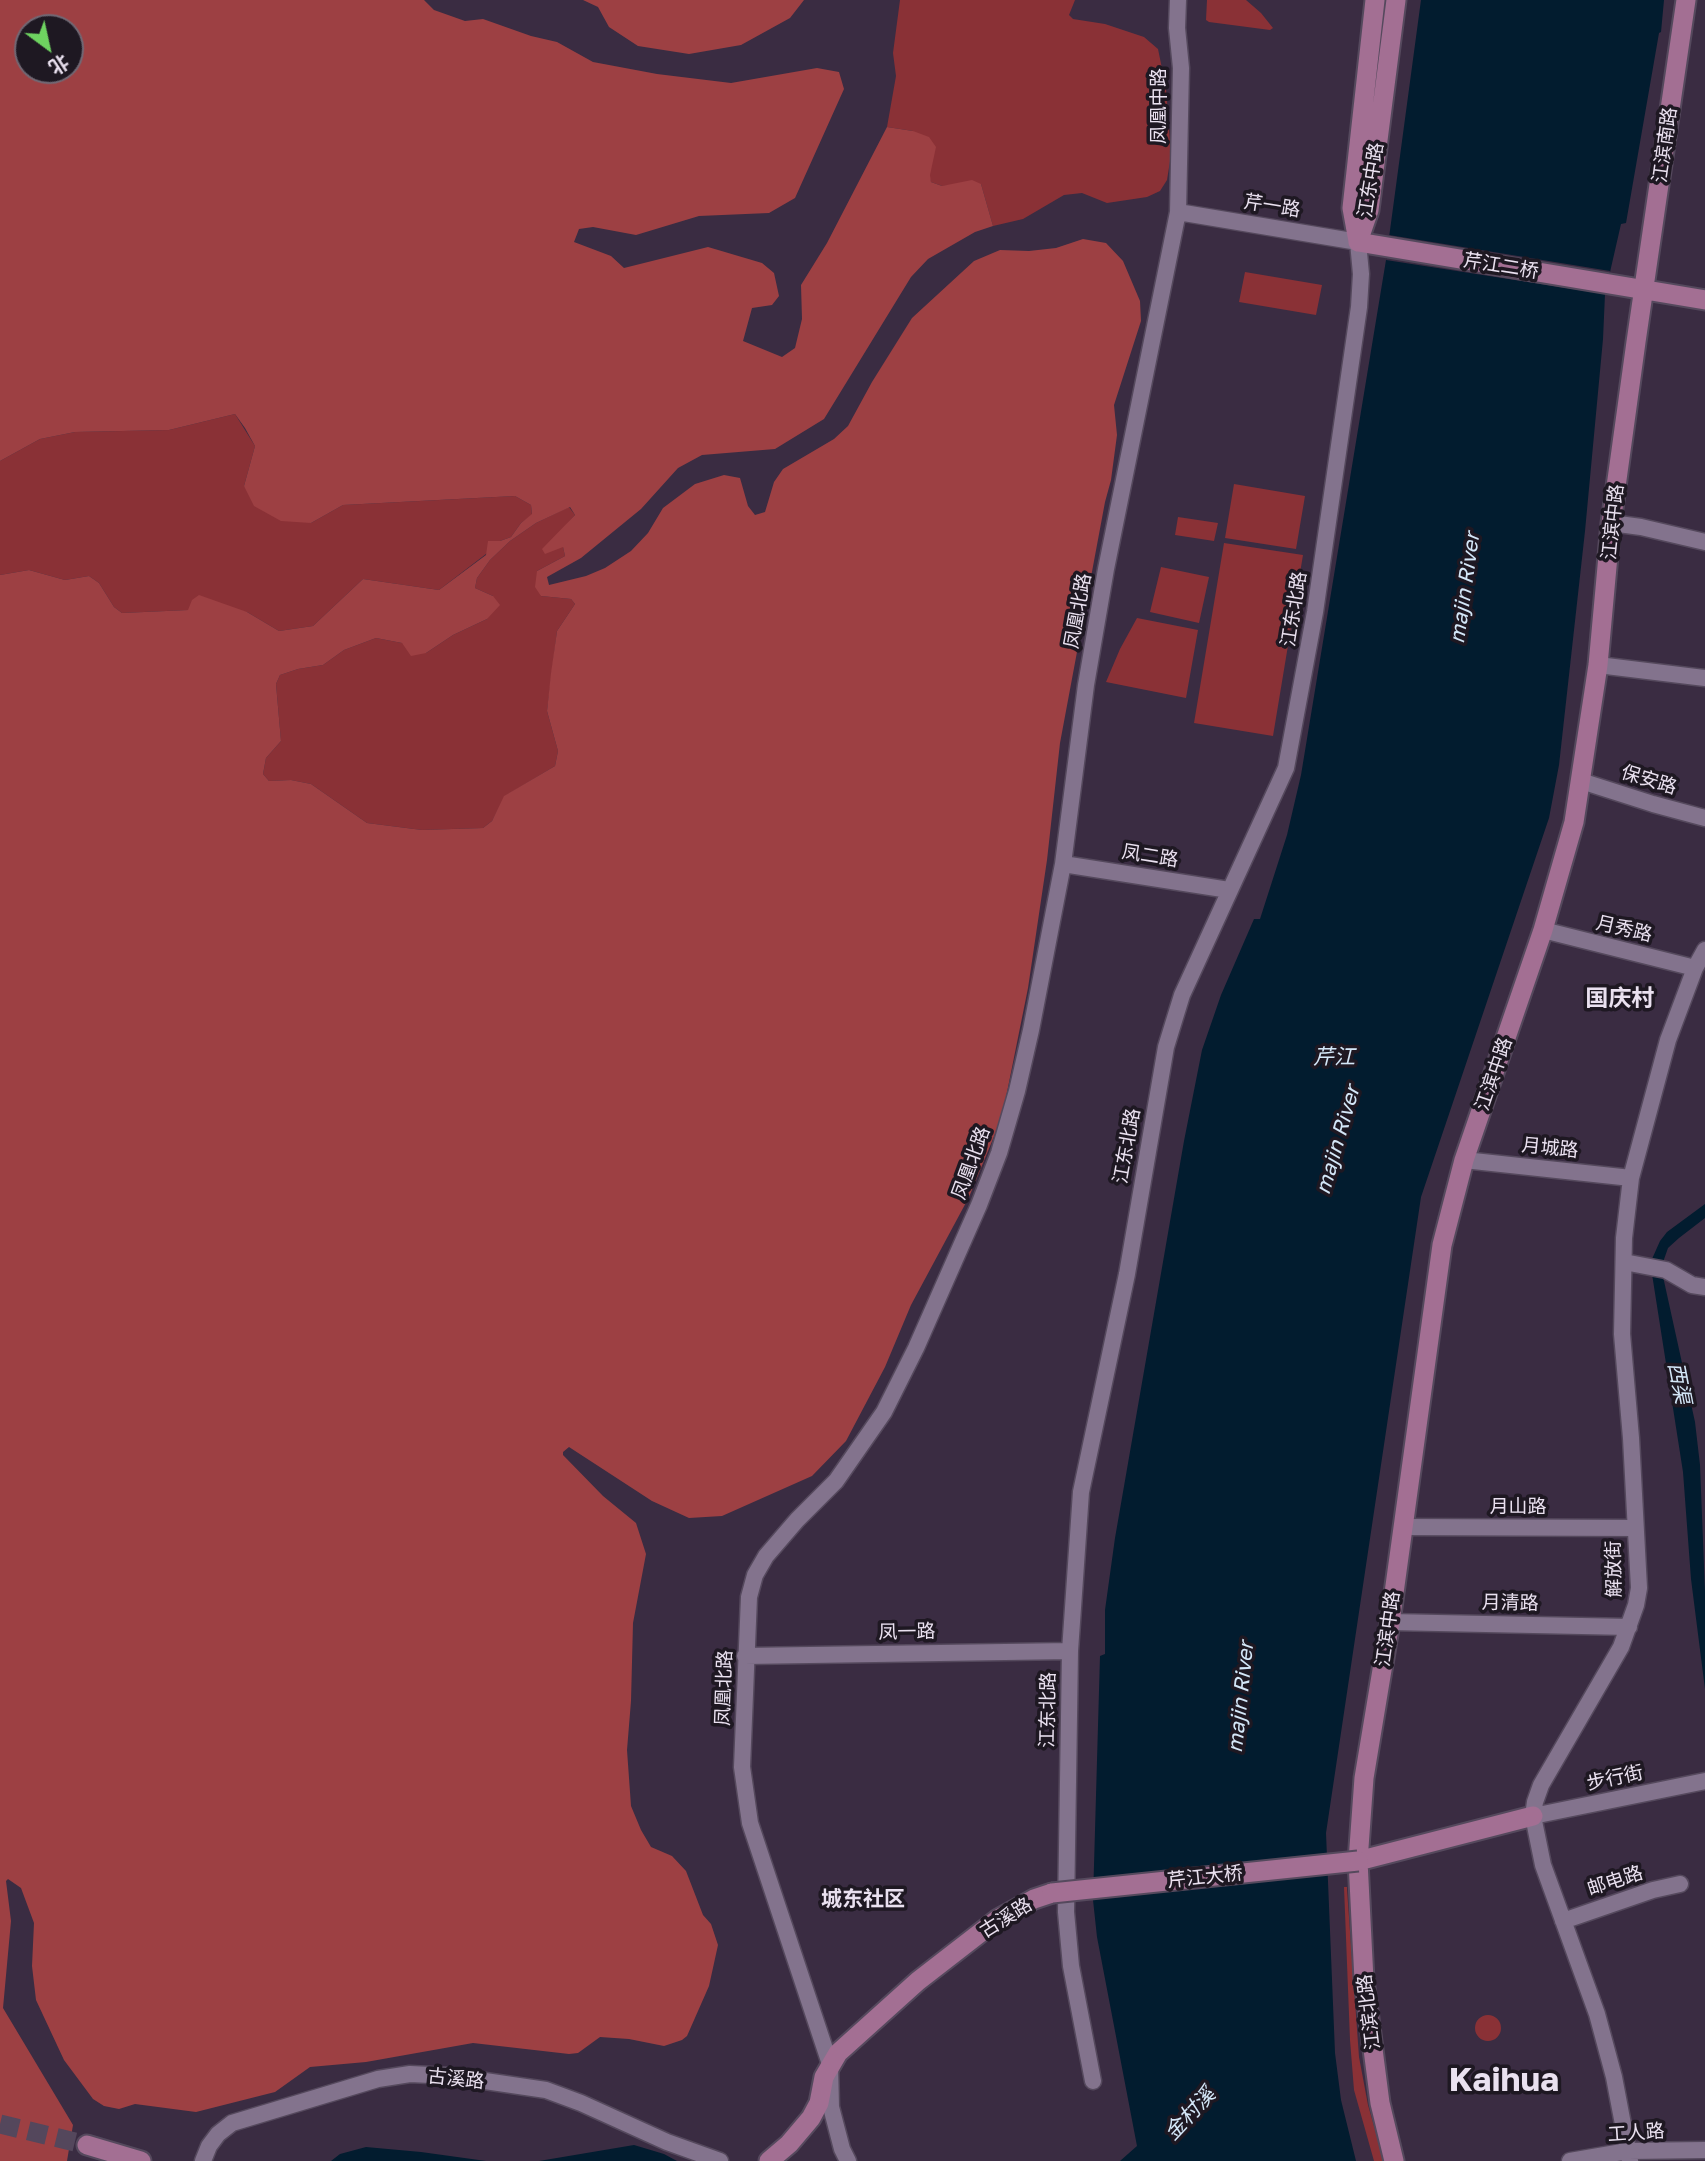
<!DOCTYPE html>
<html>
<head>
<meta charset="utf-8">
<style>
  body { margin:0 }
  #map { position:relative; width:1705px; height:2161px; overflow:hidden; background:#3a2c42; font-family:"Golos Text","Noto Sans SC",sans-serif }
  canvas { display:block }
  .north { position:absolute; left:14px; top:14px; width:70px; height:70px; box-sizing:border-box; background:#1e1822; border:2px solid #706874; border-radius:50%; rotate:147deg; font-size:19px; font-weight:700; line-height:28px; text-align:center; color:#eae1f0 }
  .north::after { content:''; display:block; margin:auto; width:24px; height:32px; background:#6ed360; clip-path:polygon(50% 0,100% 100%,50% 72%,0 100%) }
</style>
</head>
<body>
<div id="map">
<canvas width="1705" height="2161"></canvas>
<div class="north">北</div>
</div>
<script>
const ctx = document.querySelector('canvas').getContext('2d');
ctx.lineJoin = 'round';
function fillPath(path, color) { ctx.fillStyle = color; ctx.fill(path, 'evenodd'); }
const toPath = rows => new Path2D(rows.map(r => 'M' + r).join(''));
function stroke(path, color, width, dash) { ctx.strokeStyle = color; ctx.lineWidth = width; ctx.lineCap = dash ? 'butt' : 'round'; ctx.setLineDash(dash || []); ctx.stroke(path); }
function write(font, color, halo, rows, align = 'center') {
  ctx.font = font + ' "Golos Text","Noto Sans SC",sans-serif'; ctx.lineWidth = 7; ctx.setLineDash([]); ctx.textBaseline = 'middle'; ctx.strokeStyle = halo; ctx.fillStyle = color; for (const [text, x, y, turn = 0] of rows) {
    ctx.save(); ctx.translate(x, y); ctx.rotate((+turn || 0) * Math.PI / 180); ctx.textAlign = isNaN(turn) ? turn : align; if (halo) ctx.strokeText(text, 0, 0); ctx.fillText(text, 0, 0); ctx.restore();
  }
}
const green = toPath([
  [900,0,1075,0,1069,15,1073,19,1105,24,1144,37,1158,49,1166,88,1171,155,1167,180,1160,191,1147,197,1107,203,1082,193,1064,195,1023,219,993,226,981,184,942,186,931,182,913,131,887,127,896,76,893,53],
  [1207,0,1246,0,1261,13,1273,28,1270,30,1209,22,1206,20],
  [1245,272,1322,285,1316,315,1239,302],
  [235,414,255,446,244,486,311,523,343,505,515,496,531,505,532,515,521,523,511,537,500,541,486,554,439,590,363,579,313,626,279,631,247,612,188,610,122,613,114,607,99,583,89,576,65,580,29,570,0,575,0,461,40,439,75,432,169,430],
  [1234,484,1305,496,1296,549,1225,538],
  [569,507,575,515,566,525,563,547,565,556,537,571,541,596,571,599,575,604,557,631,547,711,558,751,555,766,505,796,492,821,483,828,422,830,367,823,311,784,291,780,269,781,263,774,266,758,281,741,276,684,280,675,298,669,323,665,344,650,376,638,402,643,426,653,453,635,487,619,493,596,475,588,477,578,490,560,510,541,536,523],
  [1178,517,1218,523,1214,541,1175,535],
  [1224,543,1303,555,1273,736,1194,723],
  [1161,567,1209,577,1199,623,1150,612],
  [1137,618,1198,630,1186,698,1106,682,1120,649],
  [1344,1887,1347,1887,1347,1889,1359,2057,1368,2105,1384,2161,1374,2161,1354,2090,1350,2040],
  '1475 2028a13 13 0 1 1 26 0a13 13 0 1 1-26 0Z'
]);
const forest = toPath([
  [0,0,424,0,434,10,465,21,483,19,531,36,557,42,593,62,657,74,731,83,817,68,839,72,844,89,795,198,769,213,699,216,636,235,593,227,579,229,574,242,611,256,624,268,708,247,762,263,774,273,779,296,772,305,752,308,743,341,782,357,795,348,802,319,801,285,827,243,887,127,913,131,929,137,936,147,930,175,931,182,942,186,972,180,981,184,993,226,975,232,928,259,911,277,824,419,775,449,702,455,678,468,641,509,581,558,547,577,549,585,586,576,605,568,631,551,648,533,663,508,695,484,724,475,740,478,748,506,755,515,765,512,774,482,783,469,834,439,848,426,872,382,912,318,974,261,1000,250,1029,251,1056,248,1083,239,1106,243,1123,261,1140,301,1141,321,1114,405,1117,435,1111,480,1105,502,1060,743,1047,860,1028,988,1002,1117,969,1197,911,1305,885,1367,846,1441,812,1476,722,1516,689,1518,652,1501,569,1447,563,1452,563,1455,603,1496,636,1523,646,1554,633,1623,631,1701,627,1750,631,1806,641,1830,651,1847,672,1856,686,1871,703,1915,711,1924,718,1945,709,1986,687,2036,682,2040,664,2046,629,2039,600,2037,578,2053,569,2054,473,2043,366,2062,310,2067,275,2092,196,2112,135,2104,119,2109,104,2106,93,2099,64,2060,36,2000,32,1966,34,1923,21,1888,8,1879,6,1881,11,1921,3,2008,73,2125,67,2161,0,2161,0,575,29,570,65,580,89,576,99,583,114,607,122,613,188,610,192,600,199,595,247,612,279,631,313,626,363,579,439,590,486,555,488,541,500,541,511,537,521,523,532,514,531,505,515,496,343,505,311,523,281,521,254,506,244,486,255,446,245,428,235,414,169,430,75,432,40,439,0,461],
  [28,28,70,28,70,70,28,70],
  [570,507,575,515,542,549,545,554,563,547,565,556,537,571,535,587,541,596,571,599,575,604,557,631,551,673,547,711,558,751,555,766,504,796,492,821,483,828,422,830,367,823,311,784,291,780,269,781,263,774,266,758,281,741,276,684,280,675,298,669,323,665,344,650,376,638,402,643,411,656,426,653,453,635,487,619,500,605,493,596,475,588,477,578,490,560,510,541,536,523],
  [583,0,804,0,790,18,741,45,689,54,638,46,609,27,598,7]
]);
const water = toPath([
  [1421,0,1664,0,1661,32,1659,33,1626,223,1621,224,1605,294,1603,339,1585,531,1559,765,1549,818,1421,1197,1326,1833,1335,2053,1341,2100,1356,2161,1120,2161,1137,2146,1097,1937,1093,1900,1100,1656,1105,1654,1105,1610,1115,1538,1184,1141,1202,1050,1221,995,1254,919,1260,919,1287,835,1301,775,1386,260],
  [1705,1204,1705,1218,1679,1238,1668,1248,1662,1265,1664,1281,1695,1422,1700,1465,1705,1592,1705,1689,1691,1579,1683,1472,1652,1274,1652,1259,1660,1241,1667,1232],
  [634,2145,664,2154,677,2161,539,2161],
  [366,2147,421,2152,486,2161,331,2161,340,2154]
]);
const pier = toPath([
  [1389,235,1610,271,1605,294,1386,260]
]);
const majorTunnel = toPath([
  [0,2124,87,2145]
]);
const minor = toPath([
  [1611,523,1641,527,1705,542],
  [1598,665,1705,678],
  [1581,781,1653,804,1705,818],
  [1063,864,1229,890],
  [1543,930,1695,968],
  [1464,1160,1631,1178],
  [1624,1262,1666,1270,1692,1285,1705,1287],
  [1402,1527,1635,1528],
  [1390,1622,1629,1627],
  [745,1656,1070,1651],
  [1533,1816,1705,1781],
  [1563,1921,1653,1890,1680,1884],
  [1093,2081,1071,1966,1066,1912,1070,1651,1081,1492,1127,1274,1166,1047,1182,995,1286,768,1315,612,1359,307,1361,274,1358,242,1178,212],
  [203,2161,209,2146,218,2134,232,2123,378,2079,410,2074,451,2076,546,2090,581,2103,667,2142,720,2161],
  [848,2161,842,2149,831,2107,830,2064,750,1823,742,1767,749,1597,755,1575,766,1556,797,1520,836,1481,884,1412,916,1348,979,1205,999,1153,1017,1091,1031,1030,1063,864,1086,685,1106,569,1178,212,1181,68,1177,28,1178,0],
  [1570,2161,1628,2151,1705,2150],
  [1630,2161,1614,2077,1597,2014,1543,1865,1533,1816,1535,1802,1541,1785,1621,1647,1636,1605,1639,1588,1631,1438,1622,1334,1624,1238,1631,1178,1668,1040,1695,968,1705,950]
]);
const major = toPath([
  [1358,241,1352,208,1375,0],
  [1358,242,1705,300],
  [1358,242,1369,210,1396,0],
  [1358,1861,1533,1816],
  [87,2145,141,2161],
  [769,2161,789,2144,811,2118,819,2103,824,2077,838,2053,918,1981,998,1919,1034,1899,1052,1893],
  [1394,2161,1380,2103,1364,1980,1358,1861,1364,1778,1390,1622,1442,1245,1464,1160,1543,930,1574,822,1598,665,1611,523,1636,342,1686,0]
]);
const majorBridge = toPath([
  [1052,1893,1358,1861]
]);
const streetNames = [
  ["凤凰中路",1159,106,-90],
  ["江滨南路",1665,145,-82],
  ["江东中路",1371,180,-81],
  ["芹一路",1272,206,9],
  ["芹江二桥",1501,266,9],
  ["江滨中路",1613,522,-84],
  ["江东北路",1294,609,-81],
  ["凤凰北路",1078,611,-80],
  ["保安路",1649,780,17],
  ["凤二路",1150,856,9],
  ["月秀路",1624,929,13],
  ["江滨中路",1494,1074,-71],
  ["江东北路",1127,1146,-80],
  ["月城路",1550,1148,6],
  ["凤凰北路",971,1163,-70],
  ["月山路",1518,1507],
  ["解放街",1614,1569,-91],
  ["月清路",1510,1603,1],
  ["江滨中路",1388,1629,-82],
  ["凤一路",907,1632,-1],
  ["凤凰北路",724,1688,-88],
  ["江东北路",1048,1710,-89],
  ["步行街",1615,1778,-12],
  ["芹江大桥",1205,1877,-6],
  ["邮电路",1615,1881,-18],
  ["古溪路",1006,1918,-32],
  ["江滨北路",1369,2012,-97],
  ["古溪路",456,2079,6],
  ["工人路",1636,2133,-4]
];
const waterNames = [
  ["majin River",1465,588,-82],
  ["芹江",1334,1057],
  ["majin River",1338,1140,-74],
  ["西渠",1679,1383,79],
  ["majin River",1241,1697,-84],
  ["金村溪",1190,2114,-47]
];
const neighbourhoodNames = [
  ["城东社区",863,1899]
];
const quarterNames = [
  ["国庆村",1620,999]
];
const townNames = [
  ["Kaihua",1504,2081]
];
fillPath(green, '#8a3136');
fillPath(forest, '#9d4043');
fillPath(water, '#021c2f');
fillPath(pier, '#3a2c42');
stroke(majorTunnel, '#54475c', 19, [19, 10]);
stroke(minor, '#55495d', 19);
stroke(major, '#55495d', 23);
stroke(minor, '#83738d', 16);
stroke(major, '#a36f93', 19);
stroke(majorBridge, '#55495d', 23, []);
stroke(majorBridge, '#a36f93', 19);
write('19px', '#eae1f0', '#1e1822', streetNames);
write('italic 21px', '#d4e7f8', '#1e1822', waterNames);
write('bold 21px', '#eae1f0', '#1e1822', neighbourhoodNames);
write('bold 23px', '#eae1f0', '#1e1822', quarterNames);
write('bold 33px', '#eae1f0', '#1e1822', townNames);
</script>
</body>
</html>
